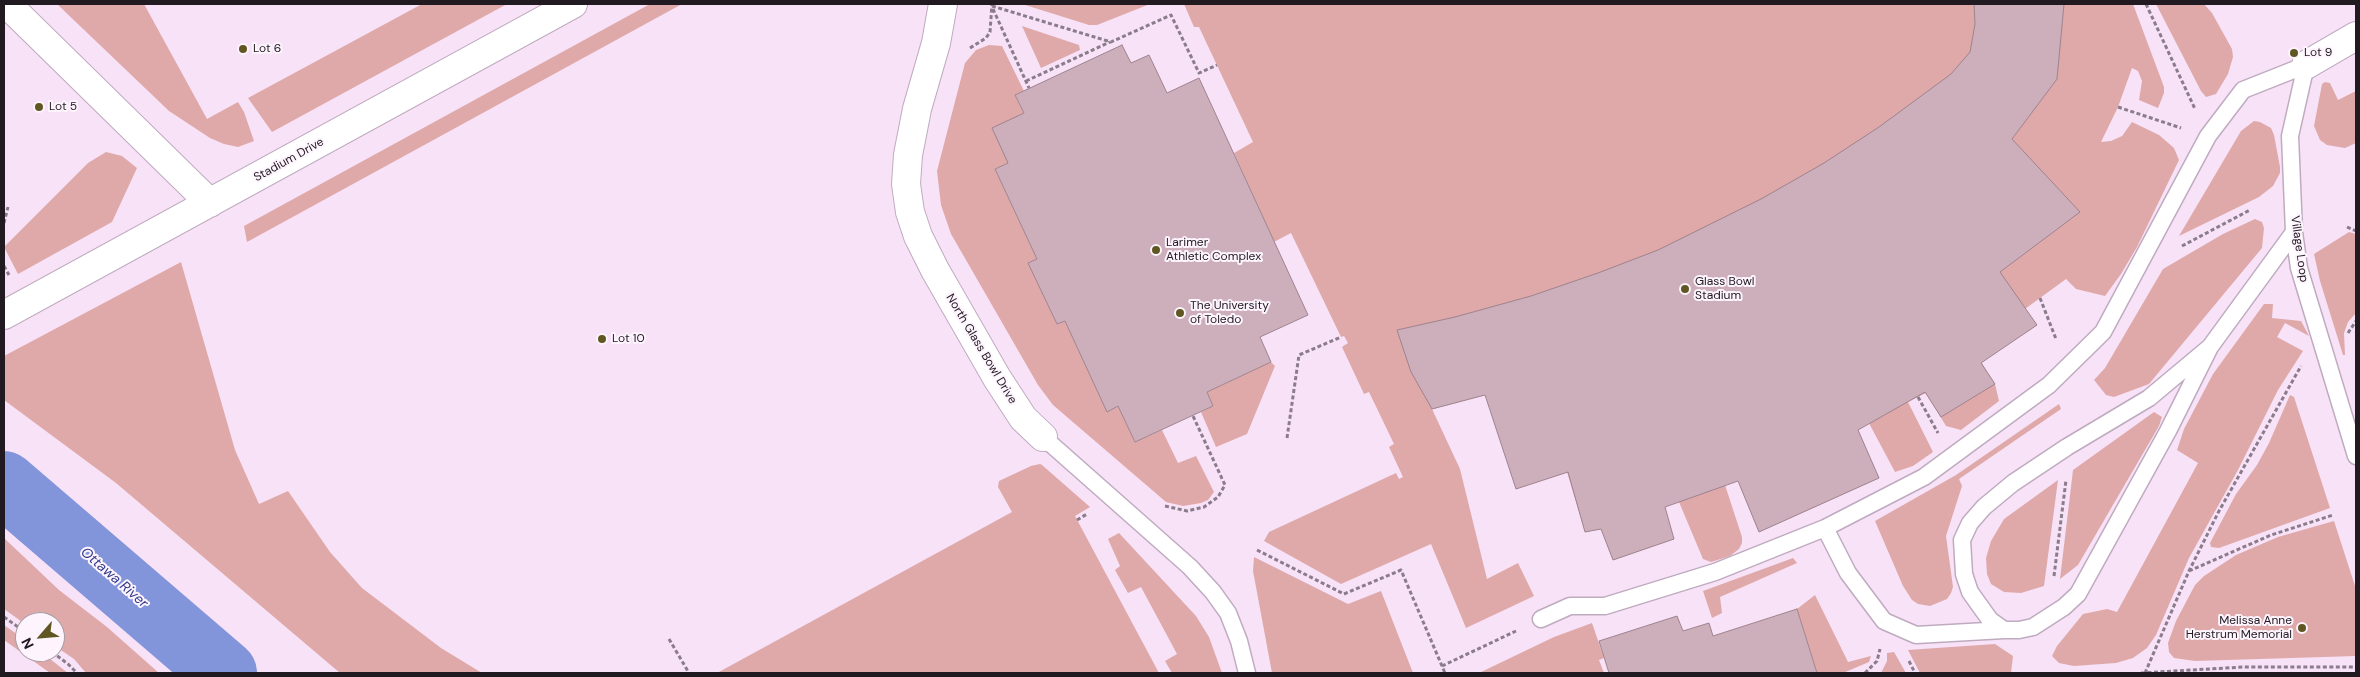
<!DOCTYPE html>
<html>
<head>
<meta charset="utf-8">
<style>
  body { margin:0 }
  #map { position:relative; width:2360px; height:677px; overflow:hidden; background:#f8e2f8; font-family:"DM Sans",sans-serif }
  canvas { display:block }
  .frame { position:absolute; inset:0; border:5px solid #211a21; pointer-events:none }
  .north { position:absolute; left:15px; top:612px; width:50px; height:50px; box-sizing:border-box; background:#fdf4fd; border:1px solid #a59da5; border-radius:50%; rotate:243deg; font-size:14px; font-weight:700; line-height:20px; text-align:center; color:#211a21 }
  .north::after { content:''; display:block; margin:auto; width:18px; height:22px; background:#605622; clip-path:polygon(50% 0,100% 100%,50% 72%,0 100%) }
</style>
</head>
<body>
<div id="map">
<canvas width="2360" height="677"></canvas>
<div class="frame"></div>
<div class="north">N</div>
</div>
<script>
const ctx = document.querySelector('canvas').getContext('2d');
ctx.lineJoin = 'round';
function fillPath(path, color) { ctx.fillStyle = color; ctx.fill(path, 'evenodd'); }
const toPath = rows => new Path2D(rows.map(r => 'M' + r).join(''));
function stroke(path, color, width, dash) { ctx.strokeStyle = color; ctx.lineWidth = width; ctx.lineCap = dash ? 'butt' : 'round'; ctx.setLineDash(dash || []); ctx.stroke(path); }
function write(font, color, halo, rows, align = 'center') {
  ctx.font = font + ' "DM Sans",sans-serif'; ctx.lineWidth = 4; ctx.setLineDash([]); ctx.textBaseline = 'middle'; ctx.strokeStyle = halo; ctx.fillStyle = color; for (const [text, x, y, turn = 0] of rows) {
    ctx.save(); ctx.translate(x, y); ctx.rotate((+turn || 0) * Math.PI / 180); ctx.textAlign = isNaN(turn) ? turn : align; if (halo) ctx.strokeText(text, 0, 0); ctx.fillText(text, 0, 0); ctx.restore();
  }
}
const green = toPath([
  [57,4,144,4,207,119,238,102,244,112,254,141,238,147,224,144,210,138,169,111],
  [422,4,507,4,272,132,248,98],
  [650,4,682,4,247,242,244,226],
  [1022,4,1150,4,1097,25,1089,25],
  [1184,4,2133,4,2164,87,2164,93,2158,108,2139,100,2142,81,2138,71,2132,68,2118,107,2101,142,2111,141,2122,136,2132,122,2159,135,2174,148,2179,160,2137,247,2121,274,2105,296,2076,289,2066,279,2025,309,2037,325,2024,334,2017,323,1973,349,1995,384,1999,401,1961,430,1946,426,1926,393,1908,402,1933,452,1913,466,1895,472,1863,412,1852,417,1879,478,1759,532,1735,473,1725,485,1742,537,1742,543,1739,549,1730,556,1711,562,1703,559,1679,502,1662,498,1674,539,1613,560,1601,529,1585,532,1567,472,1516,489,1493,393,1432,409,1460,469,1487,579,1518,563,1534,596,1466,628,1431,544,1341,584,1264,541,1269,532,1396,473,1399,479,1403,477,1389,447,1394,444,1369,392,1364,394,1342,347,1348,343,1344,336,1341,337,1291,233,1274,242,1234,153,1253,142,1199,27,1194,27],
  [2156,4,2204,4,2212,13,2232,49,2233,57,2228,74,2216,94,2206,97,2201,91],
  [1022,26,1079,45,1080,50,1041,68],
  [989,45,1002,46,1024,91,1015,95,1024,113,1008,163,995,169,1037,259,1029,263,1057,324,1065,321,1107,411,1118,406,1135,442,1162,430,1178,463,1196,456,1214,492,1208,500,1201,503,1183,506,1166,502,1053,405,1038,385,951,234,941,205,937,171,965,63,976,50],
  [2325,82,2330,83,2338,100,2356,91,2356,143,2345,148,2327,145,2320,140,2314,126,2322,84],
  [2254,121,2260,122,2271,128,2274,135,2280,167,2280,173,2273,186,2259,197,2179,236,2241,131],
  [106,152,122,156,137,168,112,222,18,274,4,247,88,163],
  [2255,219,2262,222,2264,228,2262,248,2149,384,2114,397,2106,395,2094,380,2105,368,2163,269,2223,234],
  [2349,232,2356,234,2356,313,2348,322,2344,333,2345,355,2343,355,2320,281,2314,254],
  [181,262,235,450,259,504,288,491,330,552,362,588,441,648,482,673,340,673,116,483,4,400,4,356],
  [2264,304,2273,304,2272,318,2301,321,2309,336,2285,323,2277,337,2303,351,2278,390,2238,470,2189,558,2156,635,2147,648,2133,658,2116,663,2074,666,2059,663,2052,656,2057,646,2083,614,2107,609,2117,612,2198,463,2177,450,2184,429,2213,374],
  [1271,362,1275,366,1247,434,1216,447,1201,412,1213,406,1207,392],
  [2290,395,2294,397,2330,508,2219,548,2211,547,2210,543,2236,494,2257,465,2269,443],
  [2059,404,2061,409,1959,479,1962,486,1946,536,1953,587,1951,593,1947,599,1930,606,1918,604,1912,600,1903,586,1875,521,1956,475],
  [2154,412,2162,417,2159,426,2078,565,2060,579,2073,470],
  [1040,464,1042,465,1090,507,1075,516,1159,673,717,673,1012,512,998,487,999,481,1031,466],
  [2058,480,2044,586,2021,593,2004,592,1991,584,1987,574,1986,558,1991,541,2004,519],
  [2334,521,2356,589,2356,656,2195,661,2174,658,2169,652,2168,643,2176,621,2195,585,2204,576,2236,555,2278,537],
  [1119,533,1196,616,1209,637,1222,673,1172,673,1165,661,1177,654,1141,587,1128,593,1115,570,1120,566,1108,539],
  [4,538,59,590,107,627,159,673,86,673,74,659,55,646,55,622,25,622,25,624,4,609],
  [1254,557,1348,604,1381,591,1413,673,1272,673,1253,571],
  [1793,558,1797,563,1720,597,1722,613,1712,618,1703,591],
  [1815,595,1848,662,1871,656,1869,662,1843,673,1817,673,1797,609],
  [1592,623,1604,658,1599,660,1604,673,1479,673,1554,637],
  [4,625,25,640,25,652,41,652,68,673,50,673,4,640],
  [1995,644,2013,656,2011,673,1920,673,1908,650],
  [1894,652,1906,673,1881,673,1887,661,1887,653]
]);
const river = toPath([
  [4,484,224,673]
]);
const building = toPath([
  [1974,4,2064,4,2057,79,2012,139,2080,212,2000,272,2037,325,1981,363,1995,384,1941,417,1925,392,1858,430,1879,478,1759,532,1738,481,1665,507,1674,539,1613,560,1601,529,1585,532,1568,472,1516,489,1485,395,1432,409,1411,372,1397,330,1455,317,1531,296,1598,273,1658,250,1761,199,1824,163,1879,127,1951,74,1970,52,1975,24,1974,4],
  [1122,45,1131,63,1149,55,1167,93,1199,78,1308,315,1260,337,1271,362,1207,392,1213,406,1135,442,1118,406,1107,412,1065,321,1057,324,1028,263,1037,259,995,169,1008,163,992,128,1024,113,1015,95,1122,45],
  [1797,609,1817,673,1609,673,1599,641,1677,616,1683,631,1709,623,1713,636,1797,609]
]);
const path = toPath([
  [2146,4,2195,109],
  [992,6,1111,42,1171,15,1199,73,1217,65],
  [993,9,1029,88],
  [970,48,986,38,990,32,992,4],
  [1026,81,1110,42],
  [2118,107,2181,128],
  [4,223,8,207],
  [2347,227,2356,231],
  [2182,246,2250,210],
  [4,266,9,275],
  [2040,298,2056,339],
  [2348,333,2356,321],
  [1918,397,1938,433],
  [1287,438,1299,355,1341,337],
  [1165,506,1187,511,1204,507,1218,497,1225,485,1193,416],
  [1077,520,1087,514],
  [1257,550,1344,594,1401,570,1445,673],
  [2189,571,2271,535,2333,515],
  [2054,576,2066,480],
  [4,617,25,632],
  [669,639,689,673],
  [52,652,68,664,77,673],
  [1909,661,1915,673],
  [1442,666,1516,631],
  [1865,673,1877,661,1880,649],
  [2141,673,2243,667,2356,667],
  [2145,673,2189,571,2219,511,2301,366]
]);
const service = toPath([
  [2306,65,2290,136,2294,232,2299,268,2356,456],
  [2210,347,2149,398,2067,447,2013,483,1984,507,1970,523,1962,540,1964,574,1970,592,1990,620,2004,630,2019,630,2033,627,2064,607,2078,594,2168,431,2210,347,2294,232],
  [1043,437,1190,567,1213,592,1228,613,1239,641,1247,673],
  [1825,528,1848,573,1884,621,1916,635,2004,630],
  [1541,619,1570,606,1605,606,1715,572,1825,528,1924,477,2049,385,2103,332,2208,136,2243,90,2306,65]
]);
const minor = toPath([
  [7,4,210,203],
  [943,4,936,43,917,109,908,155,906,184,910,212,918,236,935,270,997,378,1023,418,1043,437],
  [2306,65,2356,36],
  [4,315,573,4]
]);
const markers = [
  [243,49,5,"#605622"],
  [2294,53,5,"#605622"],
  [39,107,5,"#605622"],
  [1156,250,5,"#605622"],
  [1685,289,5,"#605622"],
  [1180,313,5,"#605622"],
  [602,339,5,"#605622"],
  [2302,628,5,"#605622"]
];
const poiNames = [
  ["Lot 6",253,49],
  ["Lot 9",2304,53],
  ["Lot 5",49,107],
  ["Larimer",1166,243],
  ["Athletic Complex",1166,257],
  ["Glass Bowl",1695,282],
  ["Stadium",1695,296],
  ["The University",1190,306],
  ["of Toledo",1190,320],
  ["Lot 10",612,339],
  ["Melissa Anne",2292,621,"right"],
  ["Herstrum Memorial",2292,635,"right"]
];
const streetNames = [
  ["Stadium Drive",289,160,-29],
  ["Village Loop",2299,249,82],
  ["North Glass Bowl Drive",981,349,59]
];
const waterNames = [
  ["Ottawa River",114,578,41]
];
fillPath(green, '#dfa9a9');
stroke(river, '#8395da', 66);
fillPath(building, '#ccafba');
stroke(building, '#9e838e', 1);
stroke(service, '#bfabbf', 19);
stroke(minor, '#bfabbf', 30);
stroke(path, '#8a7c8a', 3, [4, 2.5]);
stroke(service, '#fff', 16);
stroke(minor, '#fff', 28);
for (const [x, y, r, color] of markers) { const dot = new Path2D(); dot.arc(x, y, r, 0, 2 * Math.PI); ctx.fillStyle = color; ctx.fill(dot); stroke(dot, '#fdf4fd', 2); }
write('12px', '#211a21', '#fdf4fd', poiNames, 'left');
write('12px', '#211a21', '#fdf4fd', streetNames);
write('italic 14px', '#2f3a8c', '#fdf4fd', waterNames);
</script>
</body>
</html>
